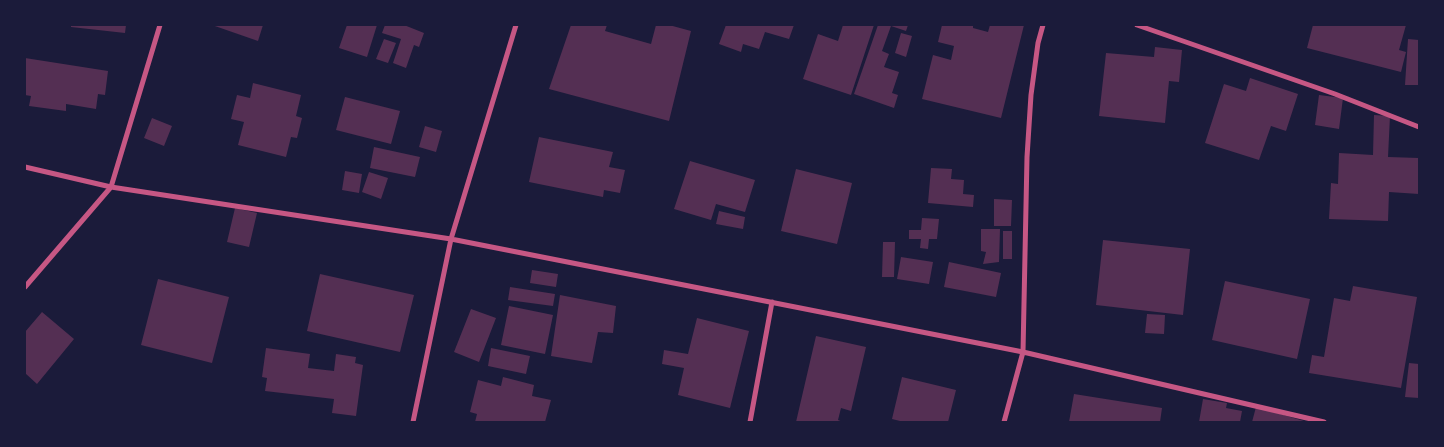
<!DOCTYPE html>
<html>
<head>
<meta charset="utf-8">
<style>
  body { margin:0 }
  #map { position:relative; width:1444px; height:447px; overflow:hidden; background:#1b1b3a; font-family:Roboto,sans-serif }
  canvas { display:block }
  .frame { position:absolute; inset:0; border:26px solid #1b1b3a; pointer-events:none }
</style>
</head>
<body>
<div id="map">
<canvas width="1444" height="447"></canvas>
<div class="frame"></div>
</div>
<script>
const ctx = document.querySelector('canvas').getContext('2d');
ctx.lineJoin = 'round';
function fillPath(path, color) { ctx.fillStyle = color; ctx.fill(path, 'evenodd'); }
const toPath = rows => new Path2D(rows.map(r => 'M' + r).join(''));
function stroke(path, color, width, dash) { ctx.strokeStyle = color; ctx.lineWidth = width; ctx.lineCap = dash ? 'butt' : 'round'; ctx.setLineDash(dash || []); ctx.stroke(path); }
const building = toPath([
  [71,25,126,25,125,33,71,27],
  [212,25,263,25,258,41],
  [347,25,377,25,367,57,339,48],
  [385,25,404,25,424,33,419,47,414,45,406,68,393,63,401,39,382,33],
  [571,25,607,25,605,31,651,44,656,25,669,25,691,31,669,121,549,89],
  [726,25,794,25,789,39,765,32,759,49,743,44,741,52,719,44],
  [843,25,874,25,851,95,803,79,818,34,838,41],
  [878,25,908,25,906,31,891,26,882,51,889,54,884,67,899,72,892,93,898,95,894,108,854,94],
  [942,25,973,25,973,28,988,32,990,25,1024,25,1001,118,922,99,933,55,951,60,954,46,938,42],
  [1313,25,1333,26,1333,25,1406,25,1399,50,1406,52,1401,72,1307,48],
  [901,33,912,36,906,57,895,53],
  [384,39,396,43,388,63,376,59],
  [1408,39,1419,40,1419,85,1405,85],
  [1155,47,1182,50,1179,82,1169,81,1165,123,1099,116,1106,53,1154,57],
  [25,58,108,71,105,95,98,94,96,109,66,104,66,111,29,106,31,96,25,95],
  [1250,78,1298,94,1286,131,1271,126,1259,160,1205,143,1224,84,1246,91],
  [253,83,301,95,296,116,302,118,297,138,291,137,286,157,238,145,244,122,231,119,237,95,250,98],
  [1319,95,1343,98,1339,129,1315,125],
  [345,97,400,111,391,144,336,130],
  [1374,115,1390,116,1388,157,1419,158,1419,194,1389,192,1388,221,1329,219,1331,183,1338,184,1339,153,1373,155],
  [152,118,172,126,164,146,144,138],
  [425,126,442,131,436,152,419,147],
  [539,137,613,152,609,167,625,170,620,193,604,190,603,197,529,182],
  [374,147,420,157,415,177,370,168],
  [690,161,755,180,745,212,716,204,711,220,674,209],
  [931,168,952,169,951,179,964,180,963,194,974,195,973,207,928,203],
  [796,169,852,183,837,244,781,231],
  [345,171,362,174,359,193,342,190],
  [369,172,388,178,381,199,362,192],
  [994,199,1012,200,1011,226,994,226],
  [235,208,257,213,249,247,227,242],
  [719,211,745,217,743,229,716,224],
  [922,218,939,219,937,239,929,239,928,249,920,248,921,239,909,239,909,230,921,230],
  [981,229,1000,229,999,262,983,264,986,252,981,251],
  [1003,231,1012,231,1012,259,1003,259],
  [1103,240,1190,249,1183,315,1096,305],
  [883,242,895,242,894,277,882,277],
  [901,257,933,262,929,284,897,279],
  [949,262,1001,273,996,297,944,287],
  [532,270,558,274,556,287,530,283],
  [320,274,414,295,400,352,307,331],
  [158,279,229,297,212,363,141,345],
  [1225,281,1310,299,1297,359,1212,340],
  [1353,286,1417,297,1401,388,1309,373,1312,355,1324,357,1334,298,1350,301],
  [510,287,555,294,553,306,508,300],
  [560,295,616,306,613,333,598,332,592,363,551,356],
  [509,306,553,315,545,354,501,345],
  [471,309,496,318,479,362,454,352],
  [42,312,74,339,37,384,25,373,25,332],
  [1147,314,1165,315,1164,334,1145,333],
  [697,318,749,331,730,408,678,395,684,368,662,364,664,350,688,354],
  [816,336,866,347,851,411,841,408,838,420,843,422,796,422],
  [266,348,310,354,308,368,334,371,336,354,356,357,355,363,363,365,356,416,332,413,334,399,265,391,267,378,262,377],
  [491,348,530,356,526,374,488,366],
  [1409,363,1419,364,1419,398,1405,397],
  [503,377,534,385,532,396,551,400,545,422,475,422,477,414,470,412,478,380,501,386],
  [902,377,956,390,948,422,904,422,892,419],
  [1074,394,1162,408,1160,422,1069,422],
  [1203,399,1227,403,1226,408,1242,411,1240,422,1199,422],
  [1256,407,1304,421,1303,422,1252,422]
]);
const minor = toPath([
  [1137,25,1335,94,1419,127],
  [25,167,111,187,451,239,1023,352,1324,422],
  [25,287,111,187,160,25],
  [413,422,451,239,516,25],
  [750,422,772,302],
  [1004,422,1023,352,1027,157,1031,95,1038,43,1043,25]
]);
fillPath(building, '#542f53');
stroke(minor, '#c65784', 5);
</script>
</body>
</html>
